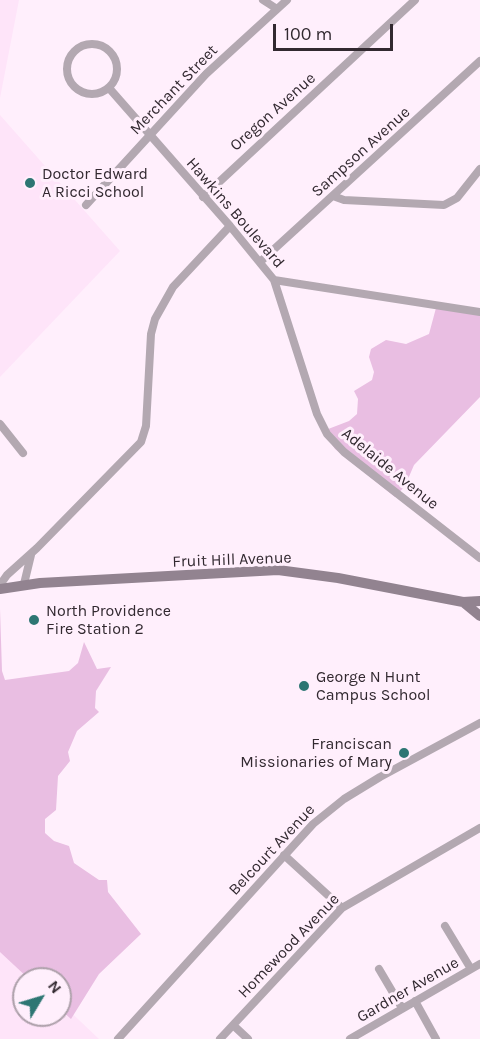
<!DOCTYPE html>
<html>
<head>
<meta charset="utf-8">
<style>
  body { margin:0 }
  #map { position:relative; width:480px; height:1039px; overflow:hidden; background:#ffeffc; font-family:Karla,sans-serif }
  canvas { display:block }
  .north { position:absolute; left:12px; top:967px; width:60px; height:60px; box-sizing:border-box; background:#ffeffc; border:2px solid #ada0aa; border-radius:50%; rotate:52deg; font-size:16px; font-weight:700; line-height:24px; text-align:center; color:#322930 }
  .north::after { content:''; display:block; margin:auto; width:21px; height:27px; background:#2d7673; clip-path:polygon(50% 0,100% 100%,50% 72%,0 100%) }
  .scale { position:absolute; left:273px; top:24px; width:120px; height:27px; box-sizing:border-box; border:3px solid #322930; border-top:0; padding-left:8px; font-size:18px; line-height:21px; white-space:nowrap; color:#322930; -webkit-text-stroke:4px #ffeffc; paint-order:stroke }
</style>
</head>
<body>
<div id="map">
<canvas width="480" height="1039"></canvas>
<div class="north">N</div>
<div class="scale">100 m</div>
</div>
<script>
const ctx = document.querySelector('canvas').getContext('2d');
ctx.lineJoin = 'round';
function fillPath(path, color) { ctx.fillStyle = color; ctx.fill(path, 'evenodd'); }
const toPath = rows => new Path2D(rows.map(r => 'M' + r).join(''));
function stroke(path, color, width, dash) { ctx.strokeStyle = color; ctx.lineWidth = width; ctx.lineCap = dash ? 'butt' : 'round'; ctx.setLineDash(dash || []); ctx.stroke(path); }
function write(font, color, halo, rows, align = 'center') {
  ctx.font = font + ' Karla,sans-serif'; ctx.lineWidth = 6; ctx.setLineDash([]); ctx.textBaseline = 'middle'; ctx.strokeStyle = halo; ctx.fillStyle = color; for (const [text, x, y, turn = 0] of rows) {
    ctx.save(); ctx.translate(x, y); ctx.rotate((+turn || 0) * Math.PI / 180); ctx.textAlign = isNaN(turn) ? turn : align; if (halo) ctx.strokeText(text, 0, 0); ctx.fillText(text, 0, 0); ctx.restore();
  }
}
const built = toPath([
  [0,0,19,0,0,98],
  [0,115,120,251,0,377],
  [0,945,36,979,24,979,24,1015,60,1015,60,1002,99,1039,0,1039]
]);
const green = toPath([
  [436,308,480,314,480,397,414,465,405,486,395,497,335,449,323,431,349,421,357,414,358,399,354,391,372,380,374,372,369,357,371,349,386,340,406,344,429,334],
  [0,609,2,671,5,680,69,671,78,663,84,642,97,669,111,667,96,691,95,708,99,712,77,731,68,752,70,761,58,776,56,810,45,819,45,833,54,841,69,846,74,863,99,880,107,880,108,892,141,934,99,974,71,1019,60,1009,60,979,29,979,0,952]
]);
const street = toPath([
  [263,0,277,9],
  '67 69a25 25 0 1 1 50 0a25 25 0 1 1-50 0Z',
  [109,88,230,226,274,280,480,312],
  [333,196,344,200,444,205,457,198,480,169],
  [203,197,415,0],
  [86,205,206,74,287,0],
  [260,262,480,61],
  [274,280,317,414,327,434,344,452,480,558],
  [0,424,23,453],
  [24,584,31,555],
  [0,585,7,575,37,548,141,442,146,426,151,334,155,319,173,287,230,226],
  [284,855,342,908],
  [445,926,471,969],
  [379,969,402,1008],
  [415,1001,436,1039],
  [233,1025,248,1039],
  [118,1039,313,824,344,799,380,777,480,723],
  [220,1039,342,908,480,828],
  [350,1039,480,964]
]);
const secondary = toPath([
  [0,589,40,583,278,570,338,578,463,602,480,601],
  [463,602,480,616]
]);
const markers = [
  [30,183,6,"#2d7673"],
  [34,620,6,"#2d7673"],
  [304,686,6,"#2d7673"],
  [404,753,6,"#2d7673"]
];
const streetNames = [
  ["Merchant Street",174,90,-46],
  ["Oregon Avenue",273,112,-42],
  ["Sampson Avenue",361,152,-42],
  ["Hawkins Boulevard",235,213,49],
  ["Adelaide Avenue",390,469,39],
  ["Fruit Hill Avenue",232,560,-2],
  ["Belcourt Avenue",272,850,-47],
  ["Homewood Avenue",289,946,-46],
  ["Gardner Avenue",408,990,-30]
];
const poiNames = [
  ["Doctor Edward",42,174],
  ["A Ricci School",42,192],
  ["North Providence",46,611],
  ["Fire Station 2",46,629],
  ["George N Hunt",316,677],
  ["Campus School",316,695],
  ["Franciscan",392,744,"right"],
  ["Missionaries of Mary",392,762,"right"]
];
fillPath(built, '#fee4f9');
fillPath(green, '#e9bee2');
stroke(street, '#b3a8b1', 8);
stroke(secondary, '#928390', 10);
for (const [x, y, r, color] of markers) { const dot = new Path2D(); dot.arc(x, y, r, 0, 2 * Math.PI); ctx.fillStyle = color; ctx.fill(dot); stroke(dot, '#ffeffc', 2); }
write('16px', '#322930', '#ffeffc', streetNames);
write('16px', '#322930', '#ffeffc', poiNames, 'left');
</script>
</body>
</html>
